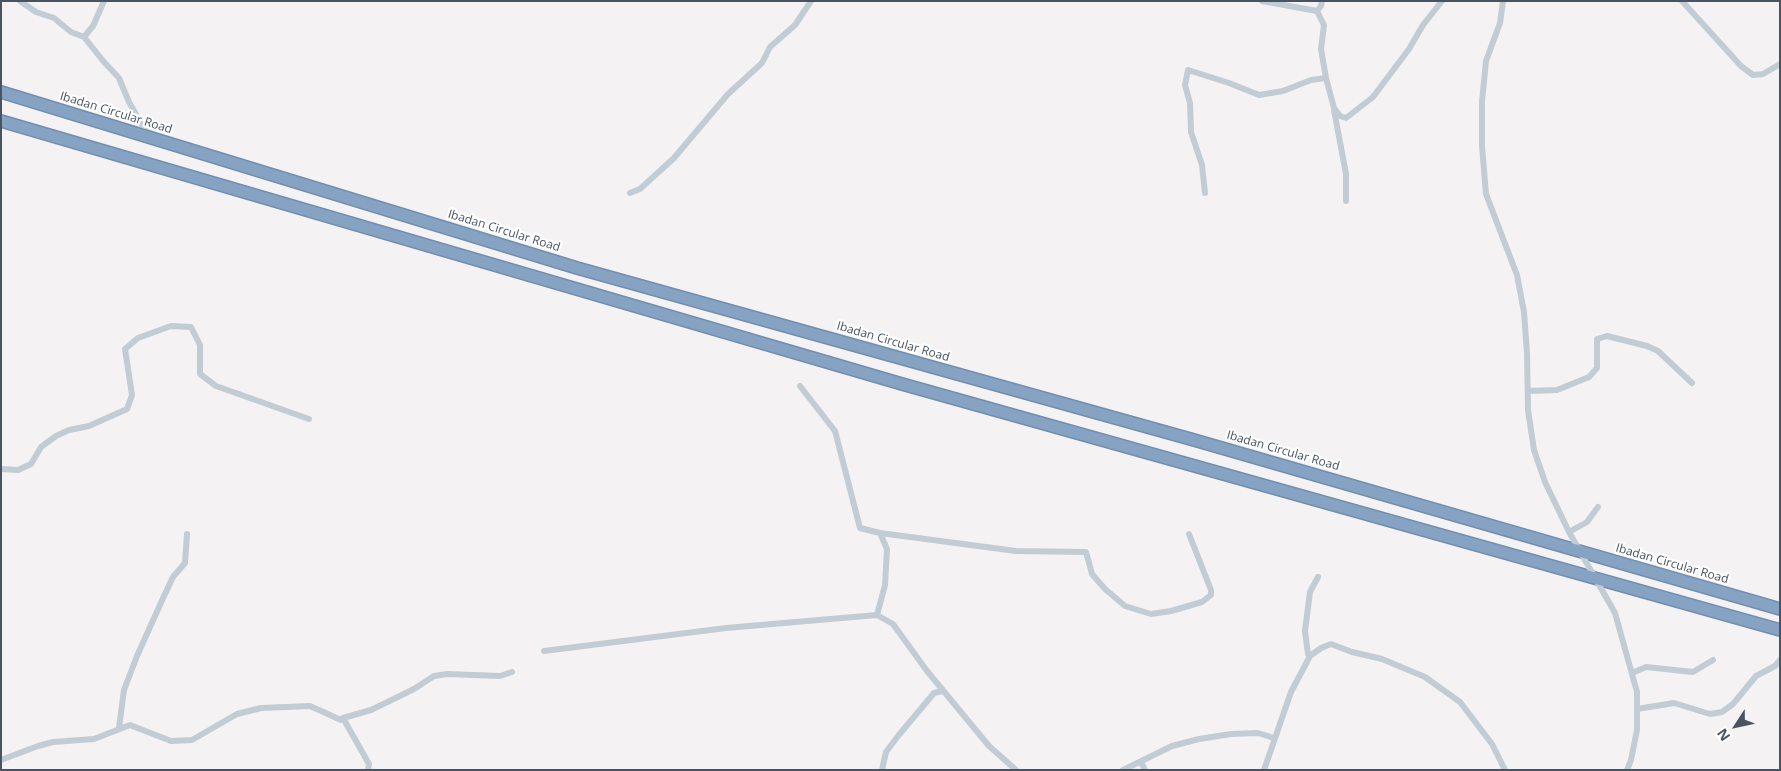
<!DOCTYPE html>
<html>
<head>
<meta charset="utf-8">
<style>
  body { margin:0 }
  #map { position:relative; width:1781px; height:771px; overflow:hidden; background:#f4f2f2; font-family:"Open Sans",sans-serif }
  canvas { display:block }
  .frame { position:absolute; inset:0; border:2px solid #485461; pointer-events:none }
  .north { position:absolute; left:1711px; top:701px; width:50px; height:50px; -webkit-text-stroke:4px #fff; paint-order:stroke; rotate:235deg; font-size:14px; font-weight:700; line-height:20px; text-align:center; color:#485461 }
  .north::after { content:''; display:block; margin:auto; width:18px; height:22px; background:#485461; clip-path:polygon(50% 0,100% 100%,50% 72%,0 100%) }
</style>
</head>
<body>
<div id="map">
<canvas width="1781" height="771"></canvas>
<div class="frame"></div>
<div class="north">N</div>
</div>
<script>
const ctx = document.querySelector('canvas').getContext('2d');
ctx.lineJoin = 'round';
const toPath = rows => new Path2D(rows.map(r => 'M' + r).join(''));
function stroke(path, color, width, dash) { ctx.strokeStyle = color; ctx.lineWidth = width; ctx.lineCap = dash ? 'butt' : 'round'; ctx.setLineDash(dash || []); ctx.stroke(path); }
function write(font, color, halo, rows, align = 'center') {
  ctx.font = font + ' "Open Sans",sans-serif'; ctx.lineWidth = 4.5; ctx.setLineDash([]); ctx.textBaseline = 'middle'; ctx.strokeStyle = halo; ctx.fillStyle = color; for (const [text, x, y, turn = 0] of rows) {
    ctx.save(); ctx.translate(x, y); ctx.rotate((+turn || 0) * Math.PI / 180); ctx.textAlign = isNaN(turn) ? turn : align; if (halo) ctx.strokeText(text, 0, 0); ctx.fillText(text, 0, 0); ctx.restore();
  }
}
const street = toPath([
  [20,1,36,12,54,18,71,32,84,37,93,26,104,1],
  [1262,1,1317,11,1324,25,1321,49,1326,78,1334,108,1340,116,1346,118,1373,97,1409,49,1423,25,1442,1],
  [1503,1,1500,23,1486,61,1482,101,1482,146,1486,194,1517,275,1524,312,1527,353,1528,410,1534,450,1545,482,1569,532,1615,613,1637,692,1637,730,1631,760,1627,770],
  [1682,1,1741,66,1753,75,1763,74,1780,64],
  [1317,11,1321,6,1322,1],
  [84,37,104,62,119,78,129,102,142,125,160,128],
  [1334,110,1346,174,1346,201],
  [630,193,640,189,674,158,728,94,762,63,770,47,795,25,811,1],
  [1205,193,1202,165,1191,132,1190,103,1185,85,1188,70,1229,83,1259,95,1283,91,1311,80,1326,78],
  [800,386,835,431,860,528,880,533,887,549,885,585,877,615],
  [1528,391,1557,390,1589,377,1597,368,1597,339,1607,336,1647,346,1658,351,1692,383],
  [1,469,18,470,31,464,41,447,56,436,69,430,89,426,127,409,132,395,125,349,138,338,171,326,191,327,200,345,200,374,216,386,309,419],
  [1569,532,1587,522,1598,507],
  [880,533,1016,551,1086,552,1092,574,1105,589,1125,606,1151,614,1171,611,1202,602,1211,595,1211,590,1189,534],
  [544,651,726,628,877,615,893,624,927,671,989,746,1016,770],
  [1310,656,1308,654,1305,631,1310,592,1318,577],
  [1632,673,1646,667,1693,672,1713,660],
  [1637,709,1674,703,1710,714,1722,712,1733,704,1756,676,1775,666,1780,660],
  [343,718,369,764,368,770],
  [119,728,124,690,137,656,164,596,173,577,185,563,187,534],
  [1,760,38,746,53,742,94,739,130,725,171,741,192,740,237,714,261,708,310,706,341,720,343,718,371,710,414,689,434,676,447,674,500,676,512,672],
  [1141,762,1145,770],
  [882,770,886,752,898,736,934,693,943,691],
  [1123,770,1172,746,1199,739,1231,734,1258,733,1274,738],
  [1264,770,1291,692,1310,656,1321,648,1331,644,1352,652,1382,659,1425,677,1460,702,1492,744,1505,770]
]);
const highway = toPath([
  [1,92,577,268,1194,440,1780,609],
  [1,121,902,384,1780,630]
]);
const streetNames = [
  ["Ibadan Circular Road",116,113,17],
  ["Ibadan Circular Road",504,231,17],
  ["Ibadan Circular Road",893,342,16],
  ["Ibadan Circular Road",1283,451,16],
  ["Ibadan Circular Road",1672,564,16]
];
stroke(highway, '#728eaf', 14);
stroke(street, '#c2ccd4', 6);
stroke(highway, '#87a3c3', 11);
write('12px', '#485461', '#fff', streetNames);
</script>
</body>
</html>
